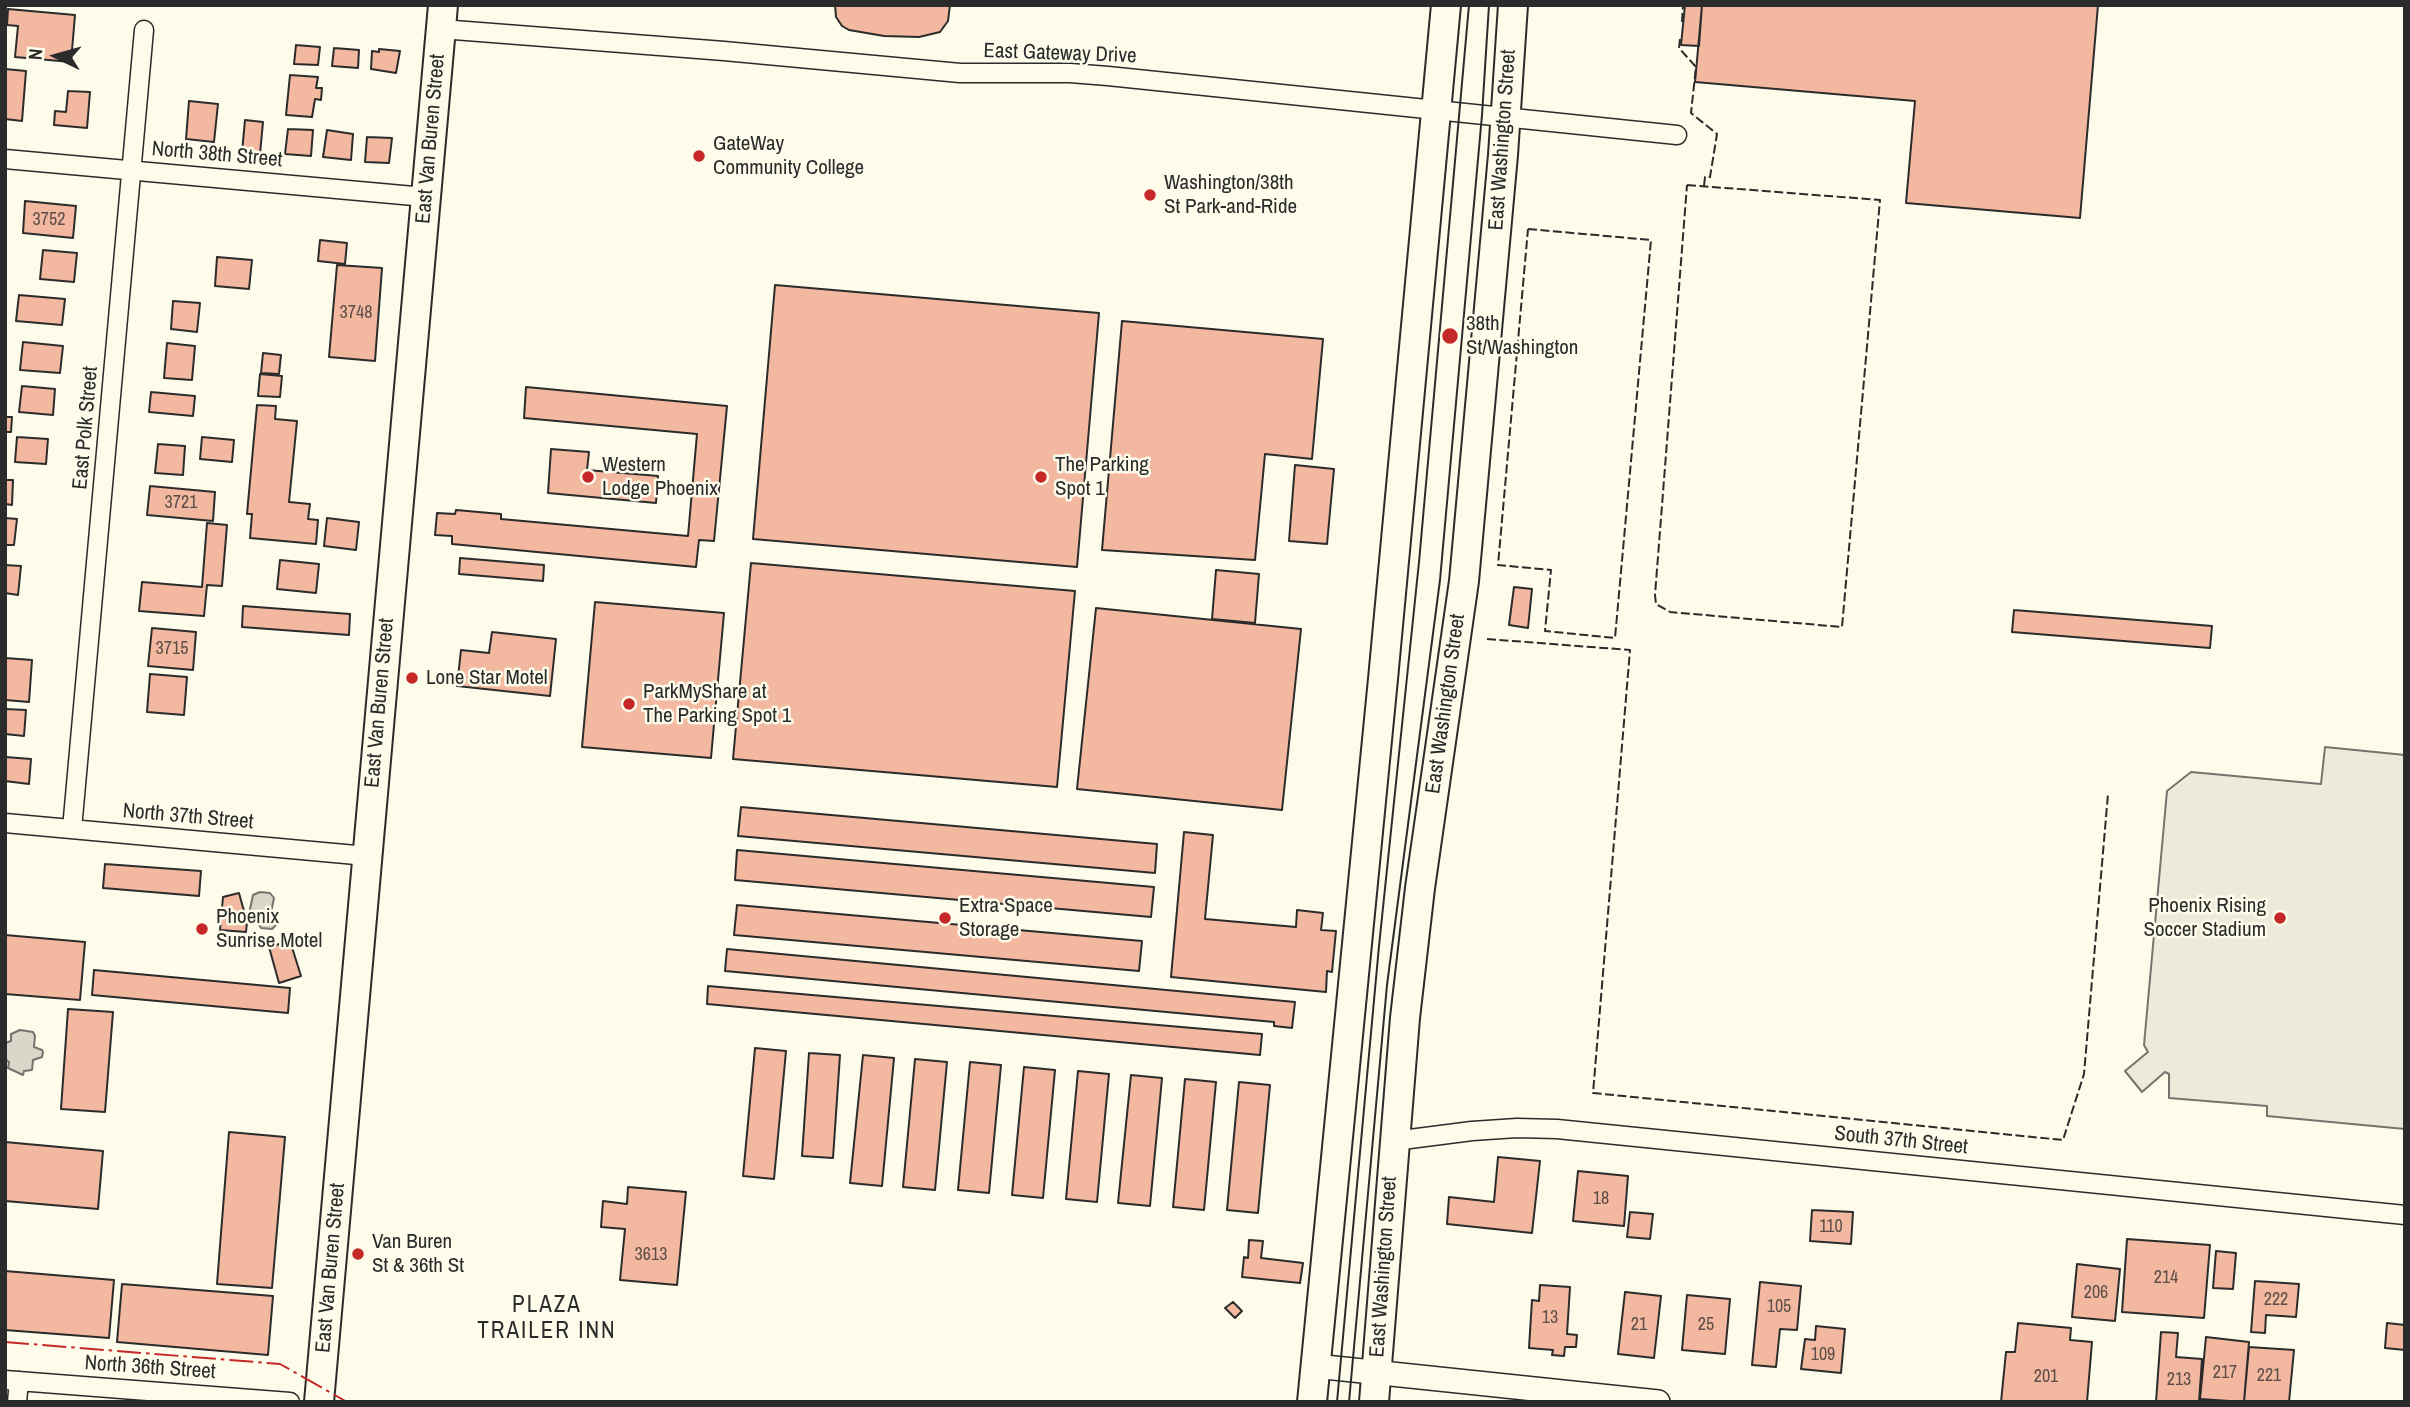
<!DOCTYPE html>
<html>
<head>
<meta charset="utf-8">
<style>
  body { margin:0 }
  #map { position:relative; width:2410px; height:1407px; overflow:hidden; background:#fdfbea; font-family:"Archivo Narrow",sans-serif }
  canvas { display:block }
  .frame { position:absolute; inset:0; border:7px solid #2b2b2b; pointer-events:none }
  .north { position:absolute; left:21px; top:21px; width:70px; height:70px; -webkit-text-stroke:5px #fdfbea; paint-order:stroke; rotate:275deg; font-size:19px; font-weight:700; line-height:28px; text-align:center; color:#2b2b2b }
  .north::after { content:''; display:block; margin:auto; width:24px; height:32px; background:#2b2b2b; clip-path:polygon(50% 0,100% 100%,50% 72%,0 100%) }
</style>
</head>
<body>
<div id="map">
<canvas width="2410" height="1407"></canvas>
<div class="frame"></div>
<div class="north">N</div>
</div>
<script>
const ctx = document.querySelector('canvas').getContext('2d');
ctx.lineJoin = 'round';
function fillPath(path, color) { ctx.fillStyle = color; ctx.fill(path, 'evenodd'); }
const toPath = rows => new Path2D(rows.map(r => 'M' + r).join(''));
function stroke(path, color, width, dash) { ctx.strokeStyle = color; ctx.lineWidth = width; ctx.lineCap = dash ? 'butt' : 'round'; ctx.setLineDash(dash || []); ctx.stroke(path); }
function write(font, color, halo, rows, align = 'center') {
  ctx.font = font + ' "Archivo Narrow",sans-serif'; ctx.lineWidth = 5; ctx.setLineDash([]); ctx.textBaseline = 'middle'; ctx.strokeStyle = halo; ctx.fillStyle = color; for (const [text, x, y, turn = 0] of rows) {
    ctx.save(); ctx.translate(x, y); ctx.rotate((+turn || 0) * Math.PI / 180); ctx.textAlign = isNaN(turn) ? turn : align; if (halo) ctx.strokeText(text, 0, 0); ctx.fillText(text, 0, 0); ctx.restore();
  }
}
const green = toPath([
  [2325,747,2405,755,2405,1129,2267,1116,2267,1106,2169,1098,2169,1074,2165,1072,2142,1092,2125,1071,2148,1052,2144,1045,2167,791,2191,772,2321,784,2325,747]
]);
const water = toPath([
  [260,892,270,893,274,898,271,913,275,918,276,925,272,929,261,928,250,909,253,895,260,892],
  [20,1030,33,1032,35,1036,34,1047,42,1050,43,1052,42,1057,33,1060,32,1070,24,1071,23,1075,8,1068,9,1062,5,1059,5,1043,11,1041,11,1034,20,1030]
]);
const building = toPath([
  [835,5,950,5,948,21,940,32,919,37,884,36,849,30,842,26,836,17,835,5],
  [1685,5,1702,5,1699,46,1681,45,1685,5],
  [1702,5,2098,5,2080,218,1906,203,1915,101,1695,82,1702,5],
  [8,9,75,15,71,62,15,57,18,26,7,25,8,9],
  [296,45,320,47,318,65,294,64,296,45],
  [334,48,359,50,358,68,332,66,334,48],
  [379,49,400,51,396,73,371,69,372,51,379,52,379,49],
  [5,69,26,71,22,121,5,119,5,69],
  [290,75,318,77,316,88,322,88,321,100,315,99,312,117,286,115,290,75],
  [68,91,90,92,87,128,54,125,55,111,66,112,68,91],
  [189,101,218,104,214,142,186,139,189,101],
  [245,120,263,122,260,154,242,152,245,120],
  [288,129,313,130,311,156,285,154,288,129],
  [327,130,353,134,351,160,323,157,327,130],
  [367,137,392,138,389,163,365,162,367,137],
  [25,201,76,206,73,238,23,233,25,201],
  [320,240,347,243,345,264,318,261,320,240],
  [43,250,77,253,74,282,40,279,43,250],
  [217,257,252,260,249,289,215,286,217,257],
  [337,265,382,268,375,361,329,357,337,265],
  [775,285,1099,313,1077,567,753,539,775,285],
  [19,295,65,299,62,325,16,321,19,295],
  [173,301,200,303,197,332,171,329,173,301],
  [1122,321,1323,339,1312,459,1265,454,1255,560,1102,550,1122,321],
  [23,342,63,346,60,373,20,370,23,342],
  [167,343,195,346,192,380,164,378,167,343],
  [263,353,281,355,279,374,261,373,263,353],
  [260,374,282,376,280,397,258,396,260,374],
  [22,386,55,389,53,415,19,412,22,386],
  [526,387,727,406,714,541,699,540,696,567,452,544,452,536,435,535,437,513,455,514,456,510,501,514,501,519,688,536,697,434,524,418,526,387],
  [151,392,195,396,193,416,149,412,151,392],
  [257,405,276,406,275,419,297,421,289,502,310,504,308,519,318,520,316,544,250,538,252,514,247,514,257,405],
  [5,417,12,417,11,432,5,432,5,417],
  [17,437,48,439,46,464,15,462,17,437],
  [202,437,234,440,232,462,200,459,202,437],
  [158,444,185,446,183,475,155,473,158,444],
  [551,449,589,452,587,470,658,476,656,503,548,493,551,449],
  [1295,465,1334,469,1327,544,1289,541,1295,465],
  [5,480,13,480,12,505,5,504,5,480],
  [150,486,215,492,213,521,147,515,150,486],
  [5,518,17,519,14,545,5,545,5,518],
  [327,518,359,522,356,550,324,546,327,518],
  [207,523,227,525,222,586,207,585,204,616,139,611,142,582,202,587,207,523],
  [460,558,544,565,543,581,459,574,460,558],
  [280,560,319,564,316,593,277,589,280,560],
  [751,563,1075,591,1057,787,733,759,751,563],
  [5,565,21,566,18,595,5,593,5,565],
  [1216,570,1259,574,1255,623,1212,619,1216,570],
  [1514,587,1532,589,1528,628,1509,625,1514,587],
  [595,602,724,613,711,758,582,747,595,602],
  [243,606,350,614,349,635,242,627,243,606],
  [1096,608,1301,629,1282,810,1077,789,1096,608],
  [2014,610,2212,626,2210,648,2012,632,2014,610],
  [152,628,196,632,193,670,148,666,152,628],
  [492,632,556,639,550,696,457,686,461,650,489,653,492,632],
  [5,658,32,660,29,702,5,700,5,658],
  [150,674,187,677,184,715,147,712,150,674],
  [5,709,26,710,24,736,5,734,5,709],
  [5,757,31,759,29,784,5,781,5,757],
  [741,807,1157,844,1155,873,738,836,741,807],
  [1184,832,1213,835,1205,919,1296,927,1297,910,1323,913,1321,930,1336,931,1332,972,1327,971,1326,992,1171,977,1184,832],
  [737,850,1154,887,1151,917,735,880,737,850],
  [105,864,201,871,199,896,103,888,105,864],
  [239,893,247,922,246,932,220,930,223,897,239,893],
  [737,905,1142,941,1139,971,734,935,737,905],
  [5,935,85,942,80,1000,5,994,5,935],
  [290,941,301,976,279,983,269,947,290,941],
  [727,949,1295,1002,1292,1028,1274,1026,1274,1022,725,971,727,949],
  [94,970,290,988,288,1013,92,995,94,970],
  [708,986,1262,1034,1260,1055,707,1004,708,986],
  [68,1009,113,1012,105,1112,61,1109,68,1009],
  [755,1048,786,1051,774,1179,743,1176,755,1048],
  [809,1053,840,1055,833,1158,802,1156,809,1053],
  [863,1055,894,1058,882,1186,850,1183,863,1055],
  [915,1059,947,1062,935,1190,903,1187,915,1059],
  [970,1062,1001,1065,989,1193,958,1190,970,1062],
  [1024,1067,1055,1070,1043,1198,1012,1195,1024,1067],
  [1078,1071,1109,1074,1097,1202,1066,1199,1078,1071],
  [1131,1075,1162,1078,1150,1206,1118,1203,1131,1075],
  [1185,1079,1216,1082,1204,1210,1173,1207,1185,1079],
  [1239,1082,1270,1085,1258,1213,1227,1210,1239,1082],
  [229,1132,285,1137,272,1288,217,1284,229,1132],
  [5,1142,103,1151,98,1209,5,1201,5,1142],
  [1498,1157,1540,1161,1532,1233,1447,1224,1449,1197,1494,1202,1498,1157],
  [1578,1171,1628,1176,1624,1226,1573,1221,1578,1171],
  [628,1187,686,1192,677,1285,620,1280,625,1229,601,1227,603,1201,627,1204,628,1187],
  [1812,1210,1853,1212,1851,1244,1810,1241,1812,1210],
  [1630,1212,1653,1214,1650,1239,1627,1237,1630,1212],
  [2127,1239,2210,1245,2204,1318,2122,1312,2127,1239],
  [1249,1240,1263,1241,1261,1258,1303,1263,1300,1283,1242,1277,1244,1257,1248,1258,1249,1240],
  [2216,1251,2236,1253,2233,1289,2213,1288,2216,1251],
  [2077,1264,2120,1269,2115,1321,2072,1317,2077,1264],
  [5,1271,114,1280,109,1338,5,1330,5,1271],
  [2255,1281,2299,1284,2296,1317,2266,1315,2265,1333,2251,1332,2255,1281],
  [1760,1282,1801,1286,1797,1330,1780,1329,1776,1367,1752,1365,1760,1282],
  [122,1284,273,1296,268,1355,117,1342,122,1284],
  [1540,1285,1570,1287,1567,1334,1577,1335,1576,1347,1565,1347,1564,1356,1552,1355,1553,1350,1529,1348,1532,1300,1539,1301,1540,1285],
  [1625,1292,1661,1296,1654,1358,1618,1354,1625,1292],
  [1687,1295,1730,1299,1725,1354,1682,1350,1687,1295],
  [1233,1302,1242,1311,1235,1318,1225,1308,1233,1302],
  [2018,1323,2071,1328,2070,1340,2092,1342,2087,1402,2001,1402,2006,1352,2015,1352,2018,1323],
  [2387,1323,2405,1325,2405,1350,2385,1348,2387,1323],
  [1816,1326,1845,1329,1841,1373,1801,1369,1805,1339,1815,1340,1816,1326],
  [2161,1332,2178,1333,2176,1357,2202,1359,2199,1402,2156,1402,2161,1332],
  [2206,1337,2249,1342,2244,1402,2200,1399,2206,1337],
  [2249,1347,2294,1350,2289,1402,2244,1402,2249,1347]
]);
const minor = toPath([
  [441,29,724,51,960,73,1070,73,1108,76,1677,135],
  [5,159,425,197],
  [5,823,367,856],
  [72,829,144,30],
  [1394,1141,1472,1131,1517,1128,1557,1129,2405,1215],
  [5,1380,290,1402],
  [17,1402,19,1381]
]);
const tertiary = toPath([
  [1315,1366,1658,1402]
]);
const primary = toPath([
  [319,1402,443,5],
  [1312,1402,1383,679,1446,5],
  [1374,1402,1405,1018,1420,888,1464,581,1503,155,1513,5]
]);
const tram = toPath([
  [1337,1402,1379,946,1419,562,1469,5],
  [1349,1402,1387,985,1440,580,1482,115,1489,5]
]);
const fence = toPath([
  [1682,22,1683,5],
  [1680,39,1679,48,1696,67,1691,113,1717,134,1710,177,1705,177,1704,186],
  [1687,185,1880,200,1842,627,1670,612,1656,604,1655,595,1687,185],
  [1528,229,1651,240,1615,638,1545,631,1551,570,1498,565,1528,229],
  [1487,639,1630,650,1593,1093,2063,1140,2084,1074,2108,794]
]);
const power = toPath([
  [5,1342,280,1364,347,1402]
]);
const markers = [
  [699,156,7,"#c62828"],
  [1150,195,7,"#c62828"],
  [1450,336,9,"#c62828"],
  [588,477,7,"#c62828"],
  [1041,477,7,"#c62828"],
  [412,678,7,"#c62828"],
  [629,704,7,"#c62828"],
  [945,918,7,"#c62828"],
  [2280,918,7,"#c62828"],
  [202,929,7,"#c62828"],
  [358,1254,7,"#c62828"]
];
const numberNames = [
  ["3752",49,220],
  ["3748",356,313],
  ["3721",181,503],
  ["3715",172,649],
  ["18",1601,1199],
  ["110",1831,1227],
  ["3613",651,1255],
  ["214",2166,1278],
  ["206",2096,1293],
  ["222",2276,1300],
  ["105",1779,1307],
  ["13",1550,1318],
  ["21",1639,1325],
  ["25",1706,1325],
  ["109",1823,1355],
  ["217",2225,1373],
  ["221",2269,1376],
  ["201",2046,1377],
  ["213",2179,1380]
];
const streetNames = [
  ["East Gateway Drive",1060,54,2],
  ["East Van Buren Street",431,139,-85],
  ["East Washington Street",1503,140,-86],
  ["North 38th Street",217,155,5],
  ["East Polk Street",86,428,-85],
  ["East Van Buren Street",380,703,-85],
  ["East Washington Street",1446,704,-82],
  ["North 37th Street",188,817,5],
  ["South 37th Street",1901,1141,6],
  ["East Washington Street",1384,1267,-86],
  ["East Van Buren Street",331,1268,-85],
  ["North 36th Street",150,1368,4]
];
const poiNames = [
  ["GateWay",713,144],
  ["Community College",713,168],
  ["Washington/38th",1164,183],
  ["St Park-and-Ride",1164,207],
  ["38th",1466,324],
  ["St/Washington",1466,348],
  ["Western",602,465],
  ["Lodge Phoenix",602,489],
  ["The Parking",1055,465],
  ["Spot 1",1055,489],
  ["Lone Star Motel",426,678],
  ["ParkMyShare at",643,692],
  ["The Parking Spot 1",643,716],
  ["Extra Space",959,906],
  ["Storage",959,930],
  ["Phoenix Rising",2266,906,"right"],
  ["Soccer Stadium",2266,930,"right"],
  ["Phoenix",216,917],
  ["Sunrise Motel",216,941],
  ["Van Buren",372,1242],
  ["St & 36th St",372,1266]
];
const neighbourhoodNames = [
  ["PLAZA",547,1306],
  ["TRAILER INN",547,1332]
];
fillPath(green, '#ecebdb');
stroke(green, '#74746e', 2);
fillPath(water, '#d8d7c9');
stroke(water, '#74746e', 2);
fillPath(building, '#f2b8a0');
stroke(building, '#2b2b2b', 2);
stroke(minor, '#2b2b2b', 21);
stroke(tertiary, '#2b2b2b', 26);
stroke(primary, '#2b2b2b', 32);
stroke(minor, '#fdfbea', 18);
stroke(tertiary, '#fdfbea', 23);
stroke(primary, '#fdfbea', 28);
stroke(tram, '#2b2b2b', 2);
stroke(fence, '#2b2b2b', 2, [9, 3.5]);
stroke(power, '#c62828', 2, [24, 5, 3.5, 5]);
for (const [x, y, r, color] of markers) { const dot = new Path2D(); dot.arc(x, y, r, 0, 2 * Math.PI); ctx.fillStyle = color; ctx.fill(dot); stroke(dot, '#fdfbea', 2.5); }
write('18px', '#5d4e48', null, numberNames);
write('21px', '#2b2b2b', '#fdfbea', streetNames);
write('21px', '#2b2b2b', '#fdfbea', poiNames, 'left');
ctx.letterSpacing = '2px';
write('23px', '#2b2b2b', '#fdfbea', neighbourhoodNames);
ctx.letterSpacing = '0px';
</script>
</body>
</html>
